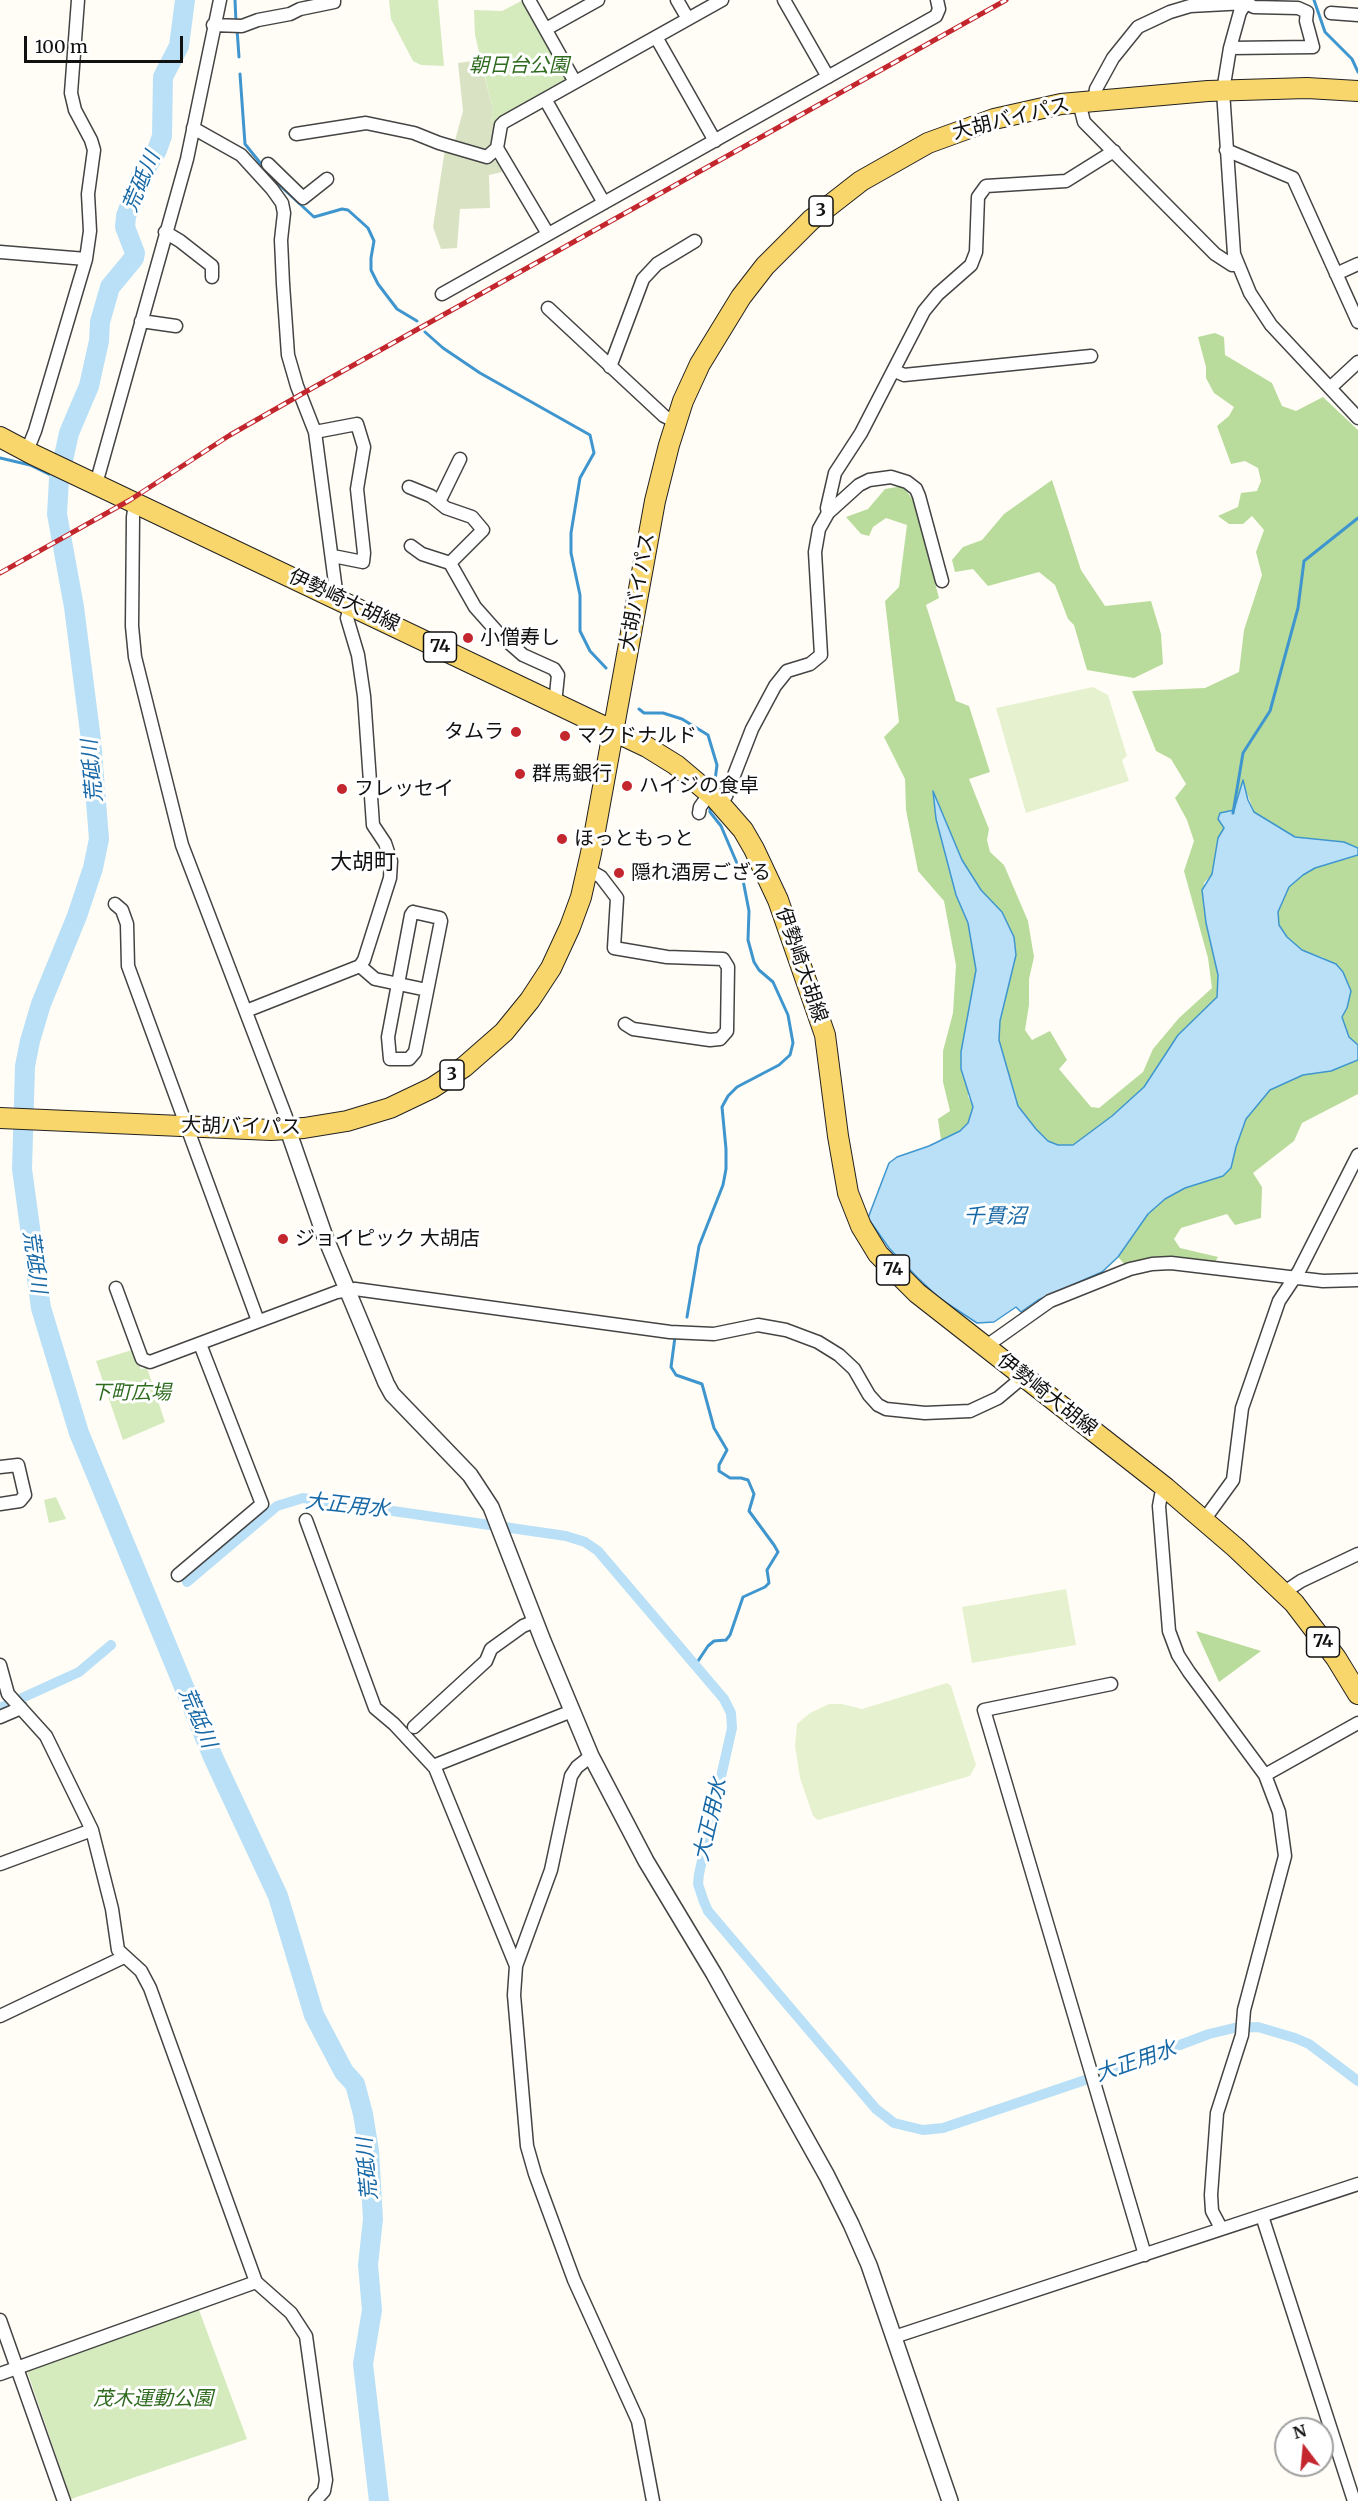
<!DOCTYPE html>
<html>
<head>
<meta charset="utf-8">
<style>
  body { margin:0 }
  #map { position:relative; width:1358px; height:2501px; overflow:hidden; background:#fffdf5; font-family:Merriweather,serif }
  canvas { display:block }
  .north { position:absolute; left:1274px; top:2417px; width:60px; height:60px; box-sizing:border-box; background:#fff; border:2px solid #a0a0a0; border-radius:50%; rotate:344deg; font-size:16px; font-weight:700; line-height:24px; text-align:center; color:#111 }
  .north::after { content:''; display:block; margin:auto; width:21px; height:27px; background:#c4262e; clip-path:polygon(50% 0,100% 100%,50% 72%,0 100%) }
  .scale { position:absolute; left:24px; top:36px; width:159px; height:27px; box-sizing:border-box; border:3px solid #111; border-top:0; padding-left:8px; font-size:18px; line-height:21px; white-space:nowrap; color:#111; -webkit-text-stroke:4px #fff; paint-order:stroke }
</style>
</head>
<body>
<div id="map">
<canvas width="1358" height="2501"></canvas>
<div class="north">N</div>
<div class="scale">100 m</div>
</div>
<script>
const ctx = document.querySelector('canvas').getContext('2d');
ctx.lineJoin = 'round';
function fillPath(path, color) { ctx.fillStyle = color; ctx.fill(path, 'evenodd'); }
const toPath = rows => new Path2D(rows.map(r => 'M' + r).join(''));
function stroke(path, color, width, dash) { ctx.strokeStyle = color; ctx.lineWidth = width; ctx.lineCap = dash ? 'butt' : 'round'; ctx.setLineDash(dash || []); ctx.stroke(path); }
function write(font, color, halo, rows, align = 'center') {
  ctx.font = font + ' Merriweather,"Noto Sans JP",serif'; ctx.lineWidth = 6; ctx.setLineDash([]); ctx.textBaseline = 'middle'; ctx.strokeStyle = halo; ctx.fillStyle = color; for (const [text, x, y, turn = 0] of rows) {
    ctx.save(); ctx.translate(x, y); ctx.rotate((+turn || 0) * Math.PI / 180); ctx.textAlign = isNaN(turn) ? turn : align; if (halo) ctx.strokeText(text, 0, 0); ctx.fillText(text, 0, 0); ctx.restore();
  }
}
const green = toPath([
  [389,0,438,0,444,66,421,65,413,61,391,19],
  [523,0,570,81,497,123,491,121,493,110,475,35,474,10,502,11],
  [132,1350,141,1369,147,1368,165,1422,123,1440,96,1361],
  [56,1497,66,1519,49,1523,44,1500],
  [199,2310,247,2439,71,2499,27,2371]
]);
const forest = toPath([
  [1215,333,1224,337,1225,355,1272,383,1282,406,1296,411,1323,397,1358,430,1358,848,1344,842,1295,837,1254,812,1243,782,1234,810,1220,813,1218,818,1224,828,1218,838,1212,874,1204,883,1203,900,1206,923,1218,975,1217,997,1178,1035,1144,1087,1112,1116,1073,1145,1058,1145,1049,1141,1036,1129,1018,1106,999,1040,1000,1021,1016,955,1002,912,981,890,962,860,933,793,936,819,956,895,968,923,976,971,972,996,968,1096,973,1107,968,1123,960,1131,941,1140,938,1119,950,1111,943,1082,943,1051,953,1013,956,965,944,901,918,871,906,810,905,779,884,737,899,722,885,601,899,587,907,525,886,518,873,527,869,536,861,534,846,517,868,509,885,489,903,486,913,500,939,598,926,605,956,701,969,706,990,772,969,779,989,829,987,840,990,852,1004,865,1028,921,1034,957,1029,979,1029,1005,1025,1030,1032,1040,1050,1031,1067,1060,1059,1069,1091,1107,1099,1108,1143,1072,1153,1049,1179,1018,1212,988,1208,958,1184,871,1194,841,1187,820,1175,798,1186,784,1171,759,1156,751,1132,691,1205,688,1239,672,1244,630,1262,575,1256,552,1264,530,1252,516,1243,524,1229,524,1218,516,1238,507,1241,493,1257,491,1261,481,1258,468,1245,461,1231,464,1217,426,1229,416,1234,407,1214,393,1206,378,1206,367,1198,337],
  [1052,480,1081,570,1105,606,1151,601,1161,634,1163,664,1134,678,1087,670,1074,625,1068,619,1055,585,1039,572,988,586,973,569,955,572,952,560,963,547,982,540,1004,514],
  [1358,855,1358,1045,1349,1037,1342,1016,1347,1008,1324,958,1302,950,1287,937,1279,925,1278,912,1289,887,1303,875,1314,868],
  [1358,1060,1358,1094,1302,1123,1294,1141,1253,1173,1262,1187,1261,1218,1235,1225,1227,1214,1181,1228,1174,1239,1180,1248,1218,1257,1215,1262,1187,1261,1126,1266,1118,1257,1148,1214,1165,1199,1185,1188,1223,1176,1231,1168,1236,1147,1246,1119,1270,1090,1303,1075,1331,1071],
  [1196,1631,1261,1651,1219,1682]
]);
const cemetery = toPath([
  [472,61,474,74,484,74,493,110,491,121,497,123,487,153,454,144,463,111,458,63],
  [445,149,501,162,502,172,489,175,490,208,460,209,457,248,441,249,433,227]
]);
const pitch = toPath([
  [1093,687,1108,695,1127,756,1122,760,1129,781,1026,813,996,708],
  [1066,1589,1076,1645,972,1663,962,1607],
  [947,1683,951,1686,976,1765,970,1776,818,1820,813,1816,800,1778,795,1746,797,1724,810,1713,829,1704,842,1704,862,1709]
]);
const water = toPath([
  [1243,780,1248,800,1254,812,1295,837,1344,842,1358,848,1358,855,1315,868,1303,875,1289,887,1278,912,1279,925,1287,937,1302,950,1336,964,1343,972,1351,991,1347,1008,1342,1017,1349,1037,1358,1045,1358,1060,1331,1071,1303,1075,1270,1090,1246,1119,1236,1147,1231,1168,1223,1176,1185,1188,1165,1199,1148,1214,1118,1257,1102,1272,1038,1300,1021,1312,1016,1307,994,1322,977,1323,939,1298,918,1278,889,1248,868,1218,889,1163,897,1157,929,1146,960,1131,968,1123,973,1107,961,1069,961,1052,976,970,968,923,956,895,936,819,933,791,962,860,981,890,1002,912,1014,937,1016,955,1000,1021,999,1040,1018,1106,1036,1129,1048,1141,1058,1145,1073,1145,1112,1116,1144,1087,1178,1035,1217,997,1218,975,1206,923,1202,890,1212,874,1218,838,1224,828,1218,819,1220,813,1234,810,1243,780]
]);
const stream = toPath([
  [185,0,188,0],
  [235,0,236,22],
  [1314,0,1325,32,1352,59,1358,72],
  [237,29,239,57],
  [240,74,245,144,274,180,314,217,342,209,348,210,368,228,374,241,371,258,371,270,378,284,397,309,417,321],
  [425,332,443,348,480,373,590,435,594,453,580,478,571,533,571,553,580,595,580,631,590,651,606,668],
  [0,458,30,465,59,479],
  [639,709,644,713,663,713,682,719,708,735,717,765,714,788],
  [1233,813,1243,753,1270,711,1298,608,1304,561,1358,518],
  [687,1317,699,1246,723,1185,726,1169,726,1149,722,1107,728,1096,737,1087,779,1065,790,1055,793,1043,788,1015,773,982,759,970,754,962,748,940,749,911,742,875,721,826,710,812,710,806],
  [675,1337,671,1367,676,1375,702,1384,714,1428,727,1450,719,1465,719,1471,730,1478,741,1478,748,1480,754,1494,749,1511,774,1545,778,1552,767,1570,769,1583,765,1587,743,1597,730,1635,726,1640,714,1641,708,1646,694,1667]
]);
const canal = toPath([
  [187,1582,277,1506,303,1498,566,1536,585,1542,598,1551,724,1699,731,1713,732,1728,699,1874,698,1884,704,1902,708,1911,876,2109,894,2123,923,2130,943,2128,1100,2075,1209,2034,1234,2028,1258,2027,1295,2038,1309,2044,1358,2081],
  [0,1708,79,1672,111,1645]
]);
const river = toPath([
  [185,0,179,46,163,77,162,136,157,150,140,178,126,216,125,227,135,253,134,258,110,287,100,322,99,341,89,386,69,433,59,479,57,514,74,607,91,740,99,839,93,868,77,916,41,1004,30,1041,25,1066,22,1169,41,1308,79,1433,213,1757,278,1896,314,2015,344,2072,355,2084,363,2114,369,2151,373,2219,368,2265,372,2310,363,2364,379,2501]
]);
const minor = toPath([
  [529,0,575,82],
  [677,0,688,19],
  [784,0,828,77],
  [1248,0,1240,12,1230,48,1223,91,1234,254,1250,293,1271,325,1358,418],
  [1331,13,1358,15],
  [213,25,242,26,258,20,290,14,300,9,334,2,334,0],
  [546,29,598,0],
  [656,37,715,141],
  [545,99,604,203],
  [1094,101,1096,89,1113,58,1138,27,1170,12,1190,6,1246,3,1254,7,1298,8,1307,12,1306,21,1313,47,1230,48],
  [1079,102,1084,122,1215,254,1232,265,1237,265],
  [193,128,241,155,272,189,282,203,284,213,281,240,283,284,288,355,297,386,315,432,337,598],
  [296,134,366,123,414,133,439,143,487,157,497,148,501,125,504,122,722,0],
  [497,148,548,234],
  [1226,150,1293,178,1358,322],
  [268,164,303,198,327,179],
  [165,232,180,241,212,266,212,277],
  [0,252,86,259],
  [1336,274,1358,264],
  [442,294,936,16,939,9,937,0],
  [548,308,664,416,676,422],
  [141,321,176,326],
  [610,367,643,279,657,264,695,241],
  [895,371,904,375,1091,356],
  [1330,388,1358,362],
  [315,432,357,424,364,447,357,489,364,553,363,562,333,556],
  [27,451,35,431,86,259,90,231,88,194,94,150,91,140,75,110,71,93,78,0],
  [96,484,187,159,220,0],
  [409,487,431,496,446,508,472,517,483,530,450,563],
  [439,502,460,459],
  [135,503,133,517,132,626,135,657,182,845,286,1117,288,1130],
  [828,513,827,508,835,473,861,433,924,311,938,294,971,265,976,252,978,197,986,186,1066,181,1114,151],
  [411,546,422,554,450,563,475,607,499,634,523,655,554,669,558,675,555,704],
  [721,803,726,796,752,729,775,686,787,671,810,664,821,655,815,552,819,529,828,513,859,485,869,480,891,477,907,482,916,489,919,496,942,581],
  [699,813,700,807,710,793],
  [587,869,601,877,617,898,614,948,667,957,723,959,728,967,727,1031,720,1039,710,1040,633,1029,625,1024],
  [115,904,122,910,127,924,128,966,258,1321],
  [413,912,440,918,441,921,415,1052,409,1059,390,1059,388,1037,411,915,413,912],
  [360,966,375,979,427,990],
  [246,1011,360,966,364,960,390,878,391,861,385,843,373,825,364,696,358,655,347,618,351,604],
  [116,1288,142,1359,150,1362,337,1292,355,1289,670,1332,714,1334,758,1325,786,1330,818,1342,839,1355,854,1369,869,1395,878,1405,886,1409,925,1413,970,1411,998,1398,1023,1377],
  [985,1347,1050,1301,1130,1269,1152,1264,1171,1263,1323,1281,1358,1280],
  [0,1467,18,1465,25,1495,20,1501,0,1504],
  [1166,1488,1161,1495,1159,1506,1169,1631,1178,1655,1189,1672,1265,1775,1279,1812,1285,1856,1244,2010,1242,2035,1217,2113,1211,2195,1212,2211,1221,2228],
  [306,1520,375,1708,394,1724,435,1768,516,1966],
  [1204,1520,1233,1480,1242,1408,1279,1301,1299,1271,1358,1155],
  [178,1575,262,1504,200,1344],
  [1283,1593,1301,1581,1358,1554],
  [0,1665,8,1694,46,1736,92,1830,112,1909,118,1950,141,1971,150,1988,256,2282,291,2313,306,2336,326,2480,324,2491,315,2501],
  [1111,1684,984,1710,1145,2255],
  [0,1717,21,1708],
  [414,1727,486,1661,491,1649,523,1626,535,1621],
  [591,1756,577,1767,571,1776,551,1870,516,1966,514,1995,527,2146,535,2174,574,2280,638,2421,653,2501],
  [433,1766,572,1711],
  [1265,1775,1358,1723],
  [0,1864,92,1830],
  [0,2016,124,1957],
  [1262,2216,1354,2501],
  [0,2320,64,2501],
  [894,2337,1358,2184],
  [0,2374,256,2282]
]);
const tertiary = toPath([
  [288,1130,324,1234,386,1383,392,1394,470,1475,491,1507,543,1641,591,1756,646,1861,714,1974,827,2176,851,2224,869,2265,950,2501]
]);
const primary = toPath([
  [0,437,32,454,647,747,676,765,715,798,743,830,754,849,778,900,825,1035,838,1136,848,1193,861,1226,878,1254,917,1293,1166,1488,1236,1548,1294,1603,1336,1658,1358,1694],
  [0,1118,271,1130,304,1128,347,1121,390,1108,432,1088,464,1067,504,1032,530,1000,551,968,570,927,581,897,591,853,655,501,669,445,683,401,700,364,741,297,765,266,811,220,861,181,928,143,994,119,1061,104,1208,91,1307,88,1358,91]
]);
const rail = toPath([
  [0,573,130,500,230,435,300,395,1006,0]
]);
const markers = [
  [468,638,6,"#c4262e"],
  [516,732,6,"#c4262e"],
  [565,736,6,"#c4262e"],
  [520,774,6,"#c4262e"],
  [627,786,6,"#c4262e"],
  [342,789,6,"#c4262e"],
  [562,839,6,"#c4262e"],
  [619,873,6,"#c4262e"],
  [283,1239,6,"#c4262e"]
];
const shields = [
  [821,211,24],
  [440,647,33],
  [452,1075,24],
  [893,1270,33],
  [1323,1642,33]
];
const shieldNames = [
  ["3",821,211],
  ["74",440,647],
  ["3",452,1075],
  ["74",893,1270],
  ["74",1323,1642]
];
const parkNames = [
  ["朝日台公園",519,66],
  ["下町広場",131,1393],
  ["茂木運動公園",153,2399]
];
const streetNames = [
  ["大胡バイパス",1011,119,-14],
  ["大胡バイパス",638,592,-80],
  ["伊勢崎大胡線",344,601,25],
  ["伊勢崎大胡線",801,965,71],
  ["大胡バイパス",241,1127,1],
  ["伊勢崎大胡線",1047,1395,38]
];
const poiNames = [
  ["小僧寿し",480,638],
  ["タムラ",504,732,"right"],
  ["マクドナルド",577,736],
  ["群馬銀行",532,774],
  ["ハイジの食卓",639,786],
  ["フレッセイ",354,789],
  ["ほっともっと",574,839],
  ["隠れ酒房ござる",631,873],
  ["ジョイピック 大胡店",295,1239]
];
const waterNames = [
  ["荒砥川",142,182,-67],
  ["荒砥川",93,771,-95],
  ["千貫沼",995,1217],
  ["荒砥川",34,1262,82],
  ["大正用水",347,1506,6],
  ["荒砥川",197,1718,67],
  ["大正用水",711,1820,-77],
  ["大正用水",1136,2062,-19],
  ["荒砥川",368,2169,-95]
];
const quarterNames = [
  ["大胡町",363,863]
];
fillPath(green, '#d5ebbd');
fillPath(forest, '#b9dc9c');
fillPath(cemetery, '#d9e3c4');
fillPath(pitch, '#e6f2cf');
fillPath(water, '#b9e0f7');
stroke(water, '#3f96cf', 1.5);
stroke(stream, '#3f96cf', 3);
stroke(canal, '#b9e0f7', 10);
stroke(river, '#b9e0f7', 20);
stroke(minor, '#444', 15);
stroke(tertiary, '#444', 18);
stroke(primary, '#222', 22);
stroke(minor, '#fff', 12);
stroke(tertiary, '#fff', 15);
stroke(primary, '#f9d66b', 20);
stroke(rail, '#c4262e', 5);
stroke(rail, '#fff', 3, [9]);
for (const [x, y, r, color] of markers) { const dot = new Path2D(); dot.arc(x, y, r, 0, 2 * Math.PI); ctx.fillStyle = color; ctx.fill(dot); stroke(dot, '#fff', 2); }
for (const [x, y, w] of shields) { const box = new Path2D(); box.roundRect(x - w / 2, y - 15, w, 30, 4.5); ctx.fillStyle = '#fff'; ctx.fill(box); stroke(box, '#111', 1.5); }
write('bold 18px', '#111', null, shieldNames);
write('italic 20px', '#2f6b1f', '#fff', parkNames);
write('20px', '#111', '#fff', streetNames);
write('20px', '#111', '#fff', poiNames, 'left');
write('italic 21px', '#1768a6', '#fff', waterNames);
write('22px', '#111', '#fff', quarterNames);
</script>
</body>
</html>
